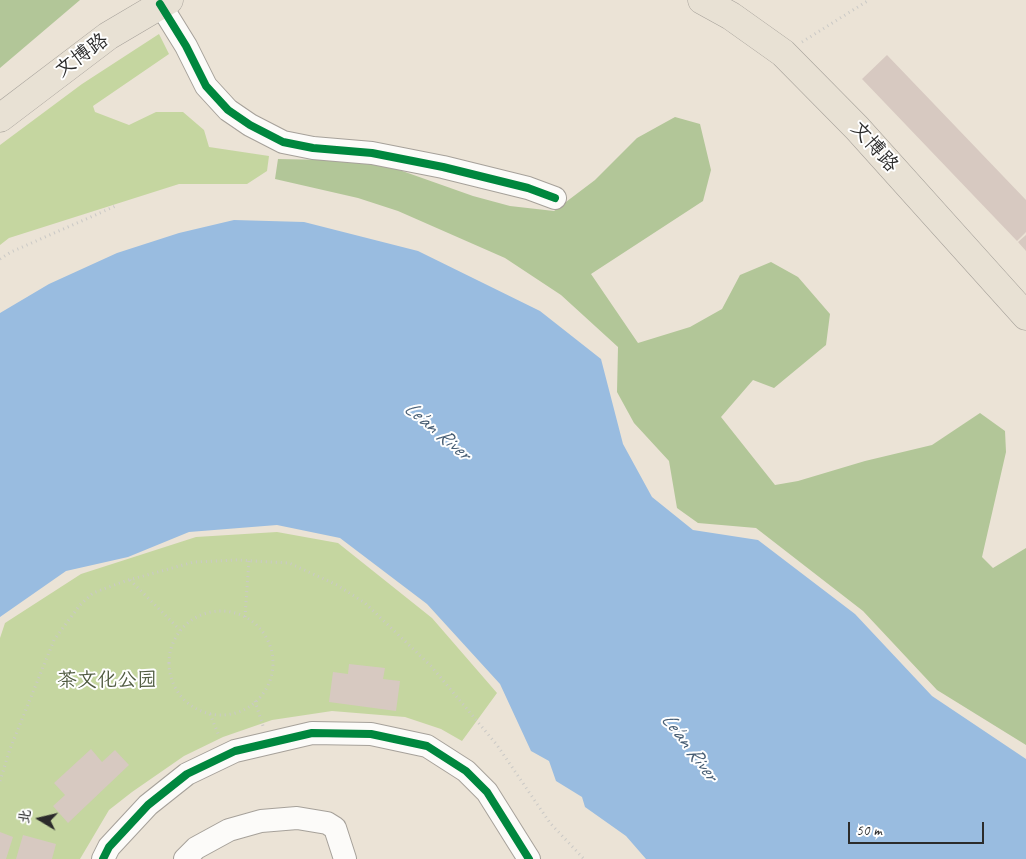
<!DOCTYPE html>
<html>
<head>
<meta charset="utf-8">
<style>
  body { margin:0 }
  #map { position:relative; width:1026px; height:859px; overflow:hidden; background:#ebe3d6; font-family:Caveat,"LXGW WenKai TC",sans-serif }
  canvas { display:block }
  .north { position:absolute; left:15px; top:794px; width:50px; height:50px; -webkit-text-stroke:4px #fff; paint-order:stroke; rotate:279deg; font-size:14px; font-weight:700; line-height:20px; text-align:center; color:#2b2b2b }
  .north::after { content:''; display:block; margin:auto; width:18px; height:22px; background:#2b2b2b; clip-path:polygon(50% 0,100% 100%,50% 72%,0 100%) }
  .scale { position:absolute; left:848px; top:822px; width:136px; height:22px; box-sizing:border-box; border:2px solid #2b2b2b; border-top:0; padding-left:6px; font-size:15px; line-height:18px; white-space:nowrap; color:#2b2b2b; -webkit-text-stroke:4px #fff; paint-order:stroke }
</style>
</head>
<body>
<div id="map">
<canvas width="1026" height="859"></canvas>
<div class="north">北</div>
<div class="scale">50 m</div>
</div>
<script>
const ctx = document.querySelector('canvas').getContext('2d');
ctx.lineJoin = 'round';
function fillPath(path, color) { ctx.fillStyle = color; ctx.fill(path, 'evenodd'); }
const toPath = rows => new Path2D(rows.map(r => 'M' + r).join(''));
function stroke(path, color, width, dash) { ctx.strokeStyle = color; ctx.lineWidth = width; ctx.lineCap = dash ? 'butt' : 'round'; ctx.setLineDash(dash || []); ctx.stroke(path); }
function write(font, color, halo, rows, align = 'center') {
  ctx.font = font + ' Caveat,"LXGW WenKai TC",sans-serif'; ctx.lineWidth = 4; ctx.setLineDash([]); ctx.textBaseline = 'middle'; ctx.strokeStyle = halo; ctx.fillStyle = color; for (const [text, x, y, turn = 0] of rows) {
    ctx.save(); ctx.translate(x, y); ctx.rotate((+turn || 0) * Math.PI / 180); ctx.textAlign = isNaN(turn) ? turn : align; if (halo) ctx.strokeText(text, 0, 0); ctx.fillText(text, 0, 0); ctx.restore();
  }
}
const green = toPath([
  [159,34,169,54,93,106,95,112,129,125,156,112,183,112,204,130,209,147,269,156,267,171,247,184,179,184,9,238,0,245,0,145,82,84],
  [277,532,338,543,432,618,497,693,462,741,441,729,405,717,332,711,272,720,223,737,184,756,132,792,109,810,80,859,0,859,0,638,5,623,81,574,196,537]
]);
const forest = toPath([
  [0,0,80,0,0,68],
  [675,117,700,124,711,170,703,201,591,274,638,343,690,327,722,309,740,275,771,262,798,277,830,314,826,345,774,388,753,380,721,417,775,485,798,481,865,461,932,445,980,413,1005,431,1006,452,982,557,993,568,1026,548,1026,745,937,690,863,611,756,528,698,523,677,508,669,461,634,423,617,392,618,347,561,295,505,258,398,211,358,198,275,179,278,159,374,161,473,196,510,206,554,211,595,180,637,138]
]);
const water = toPath([
  [234,220,304,222,418,251,540,311,601,359,623,444,652,497,693,530,758,540,855,614,932,696,1026,759,1026,859,646,859,626,836,585,807,582,797,556,781,549,761,531,751,500,684,427,604,340,538,277,525,189,532,128,557,66,571,0,617,0,313,49,284,117,253,179,233]
]);
const building = toPath([
  [887,55,1026,200,1026,232,1017,241,862,79],
  [1026,235,1026,251,1018,242],
  [349,664,385,668,383,679,400,681,396,711,329,702,333,672,348,674],
  [91,749,102,762,115,750,129,765,68,823,53,806,65,795,54,783],
  [0,832,13,837,6,859,0,859],
  [23,835,56,844,52,859,16,859]
]);
const path = toPath([
  [802,42,869,0],
  [0,259,11,252,118,205],
  [130,580,180,630],
  '169 663a52 52 0 1 1 104 0a52 52 0 1 1-104 0Z',
  [245,617,249,560],
  [255,701,263,726],
  [210,714,219,736],
  [0,781,10,749,54,640,80,605,93,593,125,581,194,562,236,560,289,563,337,585,365,603,431,666,497,745,550,823,584,859]
]);
const minor = toPath([
  [160,4,186,46,206,86,228,110,250,125,283,142,313,148,372,153,443,167,528,188,555,198],
  [103,859,109,847,148,805,187,774,235,751,312,733,371,734,427,746,466,771,487,792,529,859],
  [185,859,196,848,229,830,261,821,297,818,327,823,335,828,345,859]
]);
const major = toPath([
  [702,0,731,16,783,53,857,128,1026,316],
  [0,118,108,36,169,0]
]);
const cycleway = toPath([
  [160,4,186,46,206,86,228,110,250,125,283,142,313,148,372,153,443,167,528,188,555,198],
  [103,859,109,847,148,805,187,774,235,751,312,733,371,734,427,746,466,771,487,792,529,859]
]);
const streetNames = [
  ["文博路",82,56,-36],
  ["文博路",874,147,48]
];
const parkNames = [
  ["茶文化公园",107,681]
];
const waterNames = [
  ["Le'an River",437,431,40],
  ["Le'an River",689,747,53]
];
fillPath(green, '#c5d6a0');
fillPath(forest, '#b2c698');
fillPath(water, '#99bce0');
fillPath(building, '#d7c9c1');
stroke(minor, '#a6a19a', 24);
stroke(major, '#a6a19a', 29);
stroke(path, '#cac9c6', 3, [1, 4]);
stroke(minor, '#fcfbf9', 22);
stroke(major, '#e8e1d4', 28);
stroke(cycleway, '#00873e', 8);
write('20px', '#2b2b2b', '#fff', streetNames);
write('20px', '#505b41', '#fff', parkNames);
write('italic 21px', '#495f75', '#fff', waterNames);
</script>
</body>
</html>
